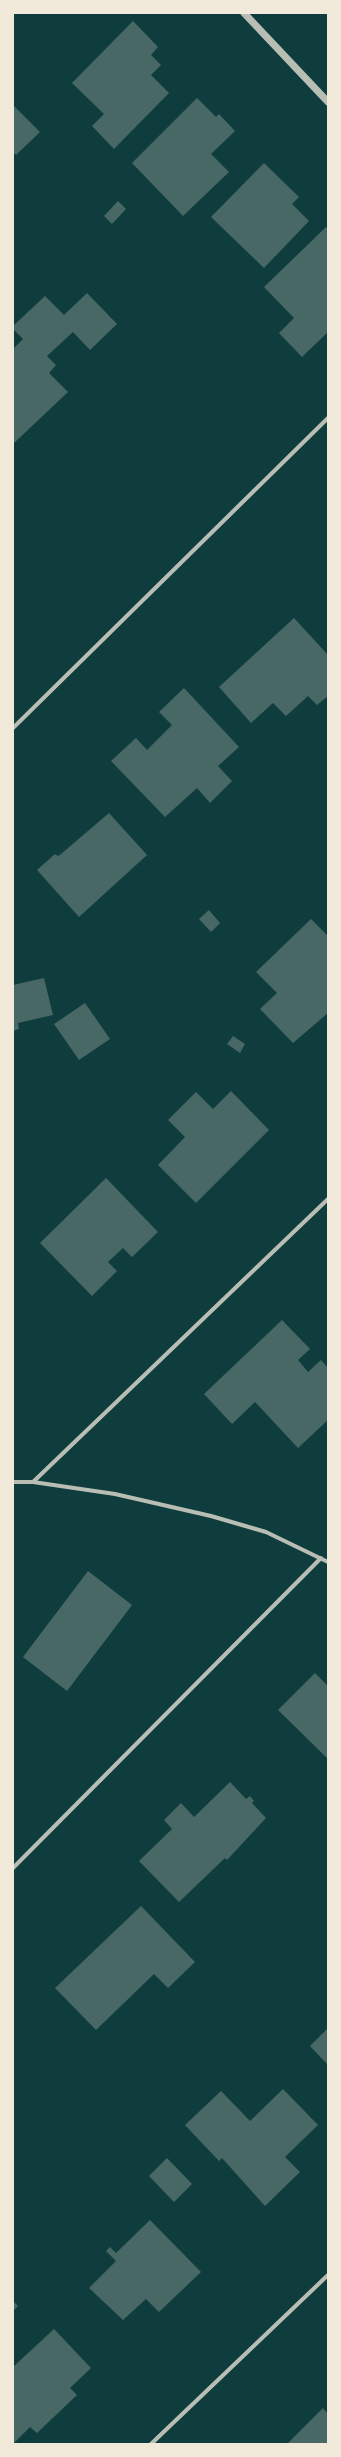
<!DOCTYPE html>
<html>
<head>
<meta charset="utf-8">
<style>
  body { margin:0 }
  #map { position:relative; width:341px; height:2457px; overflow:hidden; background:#0f3d3e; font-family:"Fira Sans Condensed",sans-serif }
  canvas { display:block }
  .frame { position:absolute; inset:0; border:14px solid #f1e9da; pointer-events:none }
</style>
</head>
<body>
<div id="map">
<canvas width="341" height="2457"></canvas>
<div class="frame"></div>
</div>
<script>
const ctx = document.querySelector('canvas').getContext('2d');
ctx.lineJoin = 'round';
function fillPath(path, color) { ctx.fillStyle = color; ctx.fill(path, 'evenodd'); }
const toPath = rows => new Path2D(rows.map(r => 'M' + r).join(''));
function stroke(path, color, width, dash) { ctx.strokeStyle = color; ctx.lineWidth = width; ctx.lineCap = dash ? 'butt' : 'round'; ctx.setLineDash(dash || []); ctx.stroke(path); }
const building = toPath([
  [133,21,158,47,151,55,161,65,151,75,169,93,114,149,92,126,104,114,72,83],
  [197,98,216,117,219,114,235,131,211,154,229,172,183,216,132,163],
  [13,105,40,132,16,155,13,152],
  [264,163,299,197,292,204,309,221,264,268,211,217],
  [118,201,126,209,112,224,104,216],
  [326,227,328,229,328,332,302,357,279,333,294,318,264,287],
  [87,293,117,324,90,350,73,332,47,356,56,365,49,373,68,392,13,444,13,349,23,339,13,329,13,326,45,296,64,315],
  [294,618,328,655,328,696,317,705,308,696,286,716,273,703,251,723,219,687],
  [184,688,239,747,218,766,232,781,210,803,197,788,165,817,111,761,136,738,147,750,172,725,159,712],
  [109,813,147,855,79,917,37,870,55,854,58,856,61,854],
  [209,910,220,923,211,932,199,919],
  [311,919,328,936,328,1013,293,1043,260,1009,277,993,256,972],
  [44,978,53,1015,18,1023,19,1029,13,1031,13,985],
  [85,1003,110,1039,79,1060,54,1024],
  [233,1036,245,1044,240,1053,227,1044],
  [231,1091,269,1130,196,1203,158,1165,185,1137,168,1120,196,1092,213,1109],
  [106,1178,158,1232,132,1257,123,1248,108,1262,117,1271,92,1296,40,1243],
  [282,1320,310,1349,298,1360,308,1372,321,1360,328,1368,328,1420,298,1448,255,1402,232,1424,204,1394],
  [88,1571,132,1605,67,1691,23,1657],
  [315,1673,328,1686,328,1759,278,1710],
  [230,1782,246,1799,250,1796,254,1801,252,1803,266,1818,227,1860,225,1858,179,1902,139,1861,172,1829,164,1820,181,1803,194,1817],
  [141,1906,195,1962,168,1988,154,1974,96,2030,55,1988],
  [328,2028,328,2065,310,2046],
  [283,2089,318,2125,285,2157,300,2172,265,2206,222,2158,219,2161,185,2125,221,2091,250,2121],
  [167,2158,192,2184,174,2202,149,2176],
  [150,2220,201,2272,159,2312,146,2299,123,2320,89,2288,116,2261,106,2251,110,2247,116,2253],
  [13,2301,18,2306,13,2311],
  [54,2329,91,2368,70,2388,77,2395,37,2433,30,2427,13,2444,13,2367],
  [323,2408,328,2414,328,2444,287,2444]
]);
const minor = toPath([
  [13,728,328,418],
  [13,1482,33,1482,115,1494,211,1516,266,1532,328,1562],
  [33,1482,328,1199],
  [13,1868,321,1558],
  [151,2444,328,2275]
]);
const tertiary = toPath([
  [244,13,328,102]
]);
fillPath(building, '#486865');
stroke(minor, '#b8beb3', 4);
stroke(tertiary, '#b8beb3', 7);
</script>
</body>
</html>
